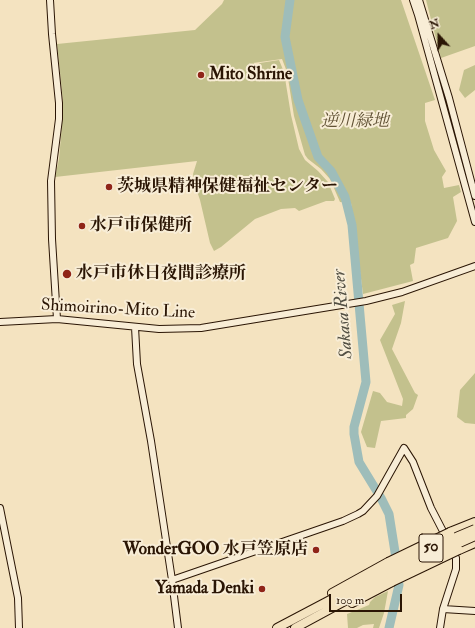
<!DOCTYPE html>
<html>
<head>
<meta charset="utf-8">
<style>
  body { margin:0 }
  #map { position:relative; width:475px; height:628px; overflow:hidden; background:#f4e3c0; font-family:"IM FELL Double Pica",serif }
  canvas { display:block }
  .north { position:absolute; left:419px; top:16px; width:40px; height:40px; -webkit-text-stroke:3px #f8edd6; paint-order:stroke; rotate:339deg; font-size:11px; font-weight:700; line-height:16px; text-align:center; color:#2a1504 }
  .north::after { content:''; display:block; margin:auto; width:14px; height:18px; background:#2a1504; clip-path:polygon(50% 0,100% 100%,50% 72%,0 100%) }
  .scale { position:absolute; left:329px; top:594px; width:73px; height:18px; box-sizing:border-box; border:2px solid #2a1504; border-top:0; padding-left:5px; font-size:12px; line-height:14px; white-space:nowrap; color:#2a1504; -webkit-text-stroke:3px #f8edd6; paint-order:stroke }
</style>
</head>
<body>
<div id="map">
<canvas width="475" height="628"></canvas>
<div class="north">N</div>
<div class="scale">100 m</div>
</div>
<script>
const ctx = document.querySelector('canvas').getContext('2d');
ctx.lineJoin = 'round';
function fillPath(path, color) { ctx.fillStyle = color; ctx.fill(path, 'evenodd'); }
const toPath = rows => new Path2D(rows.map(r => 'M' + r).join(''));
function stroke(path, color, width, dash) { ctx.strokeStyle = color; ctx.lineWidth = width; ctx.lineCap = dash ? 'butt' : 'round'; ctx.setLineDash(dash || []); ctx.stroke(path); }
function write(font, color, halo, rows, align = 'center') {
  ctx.font = font + ' "IM FELL Double Pica","Noto Serif JP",serif'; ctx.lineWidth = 4; ctx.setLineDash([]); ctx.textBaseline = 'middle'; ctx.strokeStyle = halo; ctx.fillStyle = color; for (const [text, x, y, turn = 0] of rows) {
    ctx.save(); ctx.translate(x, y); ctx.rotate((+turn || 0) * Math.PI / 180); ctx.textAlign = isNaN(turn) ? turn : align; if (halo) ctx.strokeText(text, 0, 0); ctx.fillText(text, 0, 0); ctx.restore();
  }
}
const green = toPath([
  [224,0,401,0,435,100,425,103,425,121,434,150,446,171,442,177,444,188,459,185,461,192,453,197,457,221,448,238,416,248,414,263,410,265,413,281,363,294,351,203,340,202,330,179,321,169,308,159,305,155,294,116,287,72,282,59,253,63,257,65,260,63,279,60,284,72,291,115,299,149,305,160,318,171,328,182,335,199,334,201,326,201,299,211,295,208,281,209,255,219,221,247,214,251,210,243,200,200,195,185,193,174,197,161,55,177,59,159,62,125,63,101,57,44,195,30,222,4],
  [426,0,475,0,475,46,441,58],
  [475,65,475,90,465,98,459,90,464,70],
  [405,301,401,323,392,349,415,393,418,395,413,409,406,415,406,418,381,421,375,448,367,447,361,432,373,391,380,393,387,402,402,406,403,399,380,340,395,314,392,305],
  [475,373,475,424,465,423,457,417,460,390],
  [388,591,384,613,379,628,373,628,374,624,363,625,357,628,348,628,347,614,369,605,370,602,375,597]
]);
const river = toPath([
  [290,0,285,37,298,100,318,157,331,171,345,197,352,225,366,382,354,427,354,434,359,462,381,498,389,514,395,552,399,585,389,628]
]);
const secondary = toPath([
  [50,0,52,34,59,103,59,119,51,181,52,239,57,319],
  [413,0,418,15,475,222],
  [419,0,449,98,475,196],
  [0,322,57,319,159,329,201,328,366,301,402,292,475,266],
  [135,327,137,364,151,441,172,580,178,628],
  [0,508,18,598,19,628],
  [172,580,343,521,358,514,363,511,377,496,404,448,413,462,431,508,446,537],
  [443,609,475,611],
  [440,628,443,609,456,569,456,558,451,549]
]);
const highway = toPath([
  [450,532,475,522],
  [459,550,475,543],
  [332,593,388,562],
  [352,603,392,582],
  [277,628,389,569],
  [295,628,391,576]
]);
const highwayBridge = toPath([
  [388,562,450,532],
  [389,569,437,545,475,529],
  [391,576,421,560,475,536],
  [392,582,459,550]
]);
const markers = [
  [201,75,4,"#8f2418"],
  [109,187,4,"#8f2418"],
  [82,226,4,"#8f2418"],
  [67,274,5,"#8f2418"],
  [316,550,4,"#8f2418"],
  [262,589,4,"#8f2418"]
];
const shields = [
  [431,548,24]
];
const shieldNames = [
  ["50",431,548]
];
const poiNames = [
  ["Mito Shrine",209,75],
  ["茨城県精神保健福祉センター",117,187],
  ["水戸市保健所",90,226],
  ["水戸市休日夜間診療所",76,274],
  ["WonderGOO 水戸笠原店",308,550,"right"],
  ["Yamada Denki",254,589,"right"]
];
const parkNames = [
  ["逆川緑地",355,122]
];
const streetNames = [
  ["Shimoirino-Mito Line",118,310,3]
];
const waterNames = [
  ["Sakasa River",344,314,-95]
];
fillPath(green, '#c3c18d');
stroke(river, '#9ebdba', 9);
stroke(secondary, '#2a1504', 8);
stroke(highway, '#2a1504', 10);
stroke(secondary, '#f8edd6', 6);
stroke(highway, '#f4e3c0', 8);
stroke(highwayBridge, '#2a1504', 10, []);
stroke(highwayBridge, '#f4e3c0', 8);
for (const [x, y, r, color] of markers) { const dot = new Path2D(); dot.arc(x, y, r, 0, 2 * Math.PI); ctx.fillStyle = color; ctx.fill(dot); stroke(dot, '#f8edd6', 1.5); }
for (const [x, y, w] of shields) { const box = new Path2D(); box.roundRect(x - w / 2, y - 14, w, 28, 3); ctx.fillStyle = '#f8edd6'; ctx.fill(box); stroke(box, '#2a1504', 1); }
write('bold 16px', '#2a1504', null, shieldNames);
write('bold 17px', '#2a1504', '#f8edd6', poiNames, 'left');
write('italic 17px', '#605134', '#f8edd6', parkNames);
write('17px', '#2a1504', '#f8edd6', streetNames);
write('italic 18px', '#535044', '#f8edd6', waterNames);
</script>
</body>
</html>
